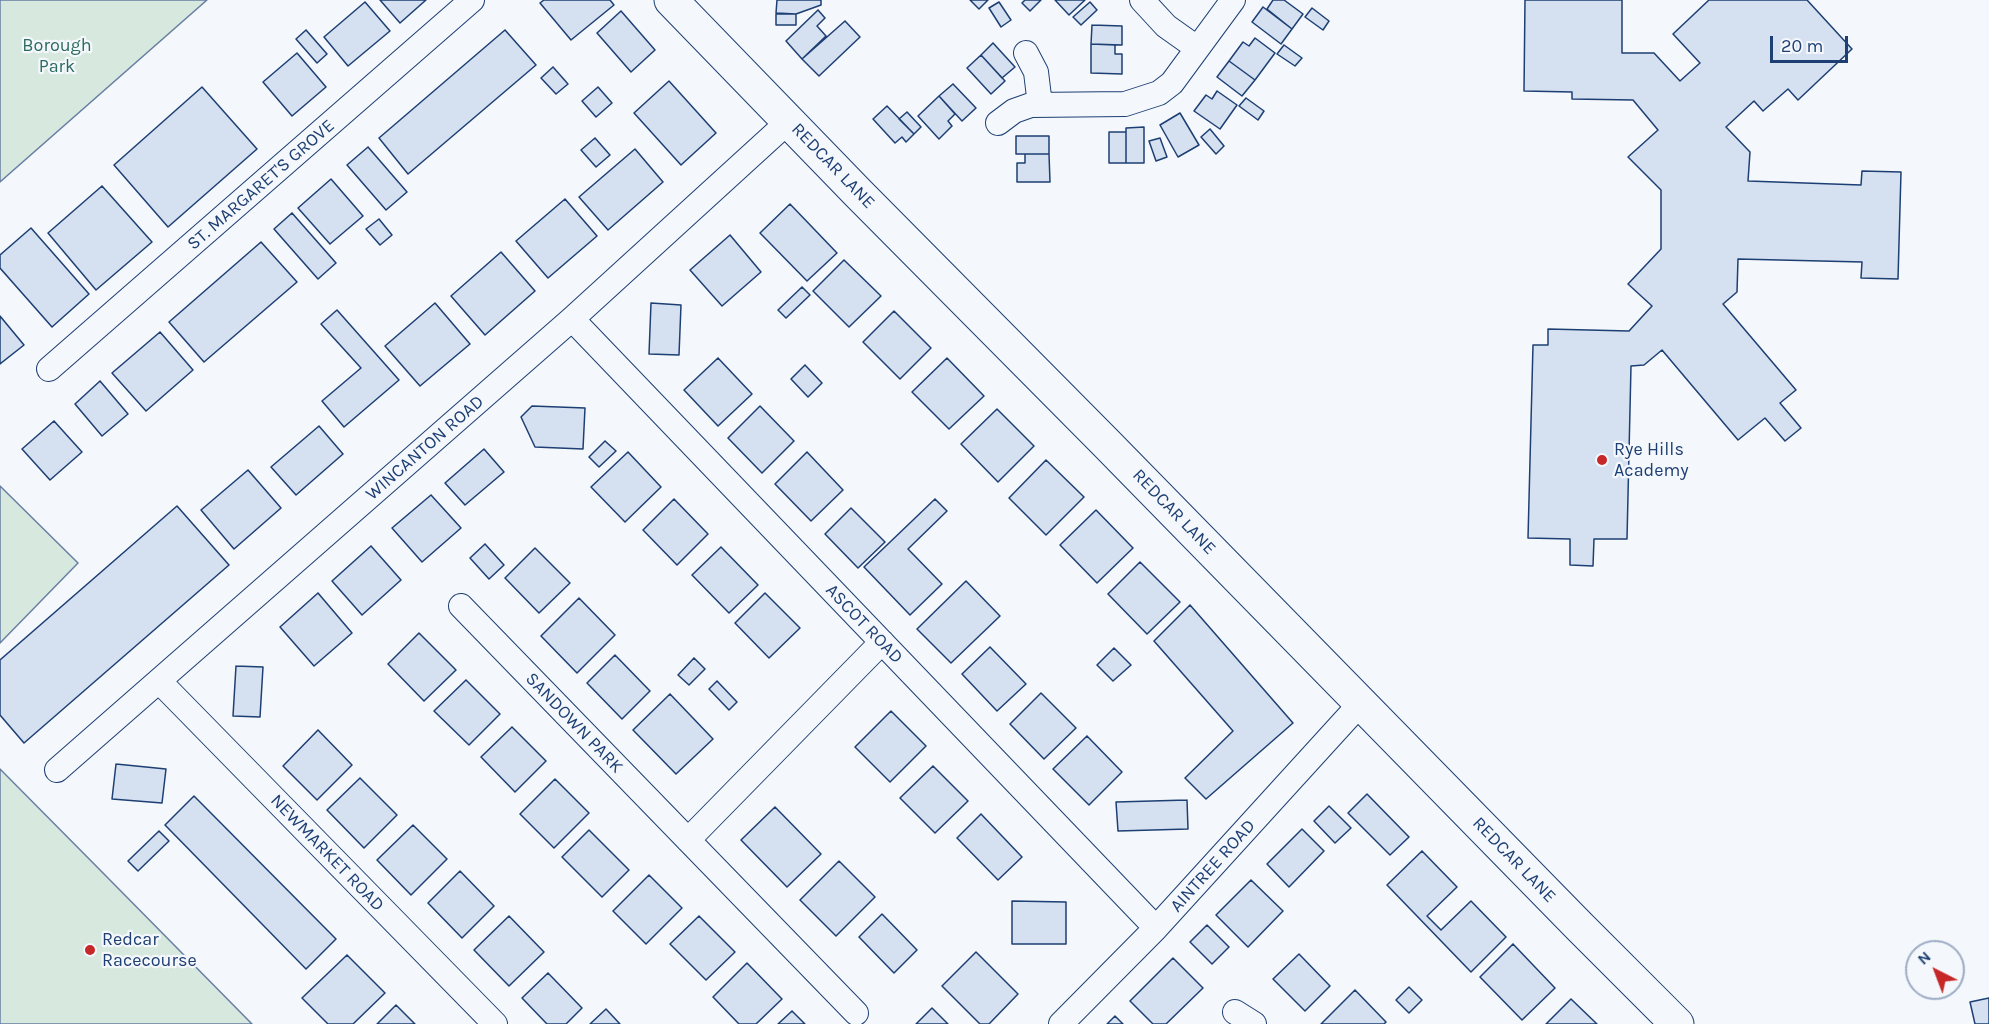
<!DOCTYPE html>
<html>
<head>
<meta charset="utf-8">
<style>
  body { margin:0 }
  #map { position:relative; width:1989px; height:1024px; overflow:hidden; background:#f4f7fb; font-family:Karla,sans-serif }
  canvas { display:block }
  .north { position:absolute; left:1905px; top:940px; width:60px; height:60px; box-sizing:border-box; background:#f4f7fb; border:2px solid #9eadc5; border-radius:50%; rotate:318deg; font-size:16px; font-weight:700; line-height:24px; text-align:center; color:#1d3f73 }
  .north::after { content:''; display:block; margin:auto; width:21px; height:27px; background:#c62828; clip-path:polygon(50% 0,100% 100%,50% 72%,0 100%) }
  .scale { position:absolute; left:1770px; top:36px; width:78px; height:27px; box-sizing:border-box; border:3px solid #1d3f73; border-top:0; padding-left:8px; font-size:18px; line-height:21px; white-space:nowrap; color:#1d3f73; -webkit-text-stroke:4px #f4f7fb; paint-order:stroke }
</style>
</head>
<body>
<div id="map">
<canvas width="1989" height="1024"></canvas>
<div class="north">N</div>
<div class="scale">20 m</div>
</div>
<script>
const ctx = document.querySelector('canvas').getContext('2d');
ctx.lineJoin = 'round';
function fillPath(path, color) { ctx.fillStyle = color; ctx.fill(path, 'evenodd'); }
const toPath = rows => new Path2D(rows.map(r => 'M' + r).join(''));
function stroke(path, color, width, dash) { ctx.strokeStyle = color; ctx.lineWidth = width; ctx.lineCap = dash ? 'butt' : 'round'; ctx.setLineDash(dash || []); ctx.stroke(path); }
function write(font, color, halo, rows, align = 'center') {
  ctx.font = font + ' Karla,sans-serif'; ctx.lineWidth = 4.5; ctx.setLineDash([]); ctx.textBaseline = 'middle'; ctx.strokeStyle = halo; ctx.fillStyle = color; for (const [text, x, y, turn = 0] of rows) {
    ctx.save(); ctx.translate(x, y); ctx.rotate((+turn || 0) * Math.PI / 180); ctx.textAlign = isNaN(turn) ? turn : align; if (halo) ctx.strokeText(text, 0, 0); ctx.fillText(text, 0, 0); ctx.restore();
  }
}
const green = toPath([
  [0,0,207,0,0,182,0,0],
  [0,486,78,563,0,643,0,486],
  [0,769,106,876,252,1024,0,1024,0,769]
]);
const building = toPath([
  [380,0,426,0,400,23,380,0],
  [544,0,610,0,614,5,571,40,540,3,544,0],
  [777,0,821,0,821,5,796,14,776,13,777,0],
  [970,0,988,0,979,9,970,0],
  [1025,0,1041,0,1030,11,1022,3,1025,0],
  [1055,0,1085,0,1069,15,1055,0],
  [1273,0,1284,0,1303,14,1292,29,1267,9,1273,0],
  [1525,0,1622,0,1622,53,1654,53,1680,81,1700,63,1673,34,1709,0,1807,0,1852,49,1798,100,1788,89,1763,111,1754,101,1726,127,1750,152,1748,181,1861,185,1862,171,1901,172,1898,279,1861,278,1862,262,1738,259,1737,292,1723,304,1796,390,1780,403,1801,428,1785,441,1765,418,1738,440,1662,350,1644,365,1631,366,1627,539,1594,539,1593,566,1570,565,1570,539,1528,538,1533,345,1548,345,1548,329,1629,331,1652,306,1628,284,1661,249,1661,190,1628,157,1658,130,1633,100,1572,99,1572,92,1524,91,1525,0],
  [365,2,390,31,348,66,324,37,365,2],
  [999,2,1011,20,1001,27,989,8,999,2],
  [1090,2,1097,10,1081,25,1073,17,1090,2],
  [1263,7,1292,29,1281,44,1252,22,1263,7],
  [1312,8,1329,21,1323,30,1305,17,1312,8],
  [818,10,825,18,817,26,826,36,802,59,786,41,818,10],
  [621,11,655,50,631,72,597,33,621,11],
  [776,14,796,14,796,25,776,25,776,14],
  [845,21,860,37,819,76,802,59,845,21],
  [1092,25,1122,26,1122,45,1091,44,1092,25],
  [306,30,327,54,317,63,296,39,306,30],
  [505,30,536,65,408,174,379,138,505,30],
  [1255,38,1275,53,1255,80,1229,61,1243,42,1249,46,1255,38],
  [993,43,1015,67,1002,78,981,55,993,43],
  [1091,44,1115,45,1115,54,1122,54,1122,74,1091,73,1091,44],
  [1284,45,1302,58,1295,66,1277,54,1284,45],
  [297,53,326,87,292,116,263,82,297,53],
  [981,55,1005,81,991,94,967,68,981,55],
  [1229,61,1255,80,1242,96,1217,77,1229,61],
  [553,67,568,84,556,94,541,78,553,67],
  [669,81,716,133,681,165,634,113,669,81],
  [953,84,976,108,962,121,939,96,953,84],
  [202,87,257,149,168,227,114,165,202,87],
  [598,87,612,103,596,117,582,101,598,87],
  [1217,91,1237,105,1220,129,1194,111,1206,95,1212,99,1217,91],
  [939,96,955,114,948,121,952,126,939,139,918,116,939,96],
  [1246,98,1264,111,1258,120,1239,106,1246,98],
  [887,106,914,134,906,142,902,137,895,143,873,119,887,106],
  [907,112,921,127,914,134,899,119,907,112],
  [1180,113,1199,145,1178,157,1160,125,1180,113],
  [1144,127,1144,163,1126,163,1126,128,1144,127],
  [1210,129,1224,146,1216,154,1201,137,1210,129],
  [1109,132,1126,132,1126,163,1109,163,1109,132],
  [1016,136,1049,136,1049,154,1016,154,1016,136],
  [595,138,610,155,596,167,581,150,595,138],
  [1160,138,1167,157,1156,161,1149,141,1160,138],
  [368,147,407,192,386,210,347,165,368,147],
  [635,149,663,182,608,230,579,197,635,149],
  [1025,154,1049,154,1050,182,1017,182,1017,163,1025,163,1025,154],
  [331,179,363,216,330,244,298,208,331,179],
  [102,186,152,242,96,290,48,233,102,186],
  [565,199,597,236,548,278,516,241,565,199],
  [790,204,837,253,807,281,760,233,790,204],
  [292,213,336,263,318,279,274,229,292,213],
  [379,219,392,235,380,245,366,229,379,219],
  [31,228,89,294,52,327,0,268,0,255,31,228],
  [730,235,761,272,722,306,690,270,730,235],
  [261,242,297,282,204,362,169,322,261,242],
  [501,252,535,291,485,335,451,296,501,252],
  [844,260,881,296,849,327,813,291,844,260],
  [802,287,810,295,786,318,778,310,802,287],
  [435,303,470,344,420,386,385,346,435,303],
  [651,303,681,305,679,355,649,354,651,303],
  [337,310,399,380,344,427,322,401,361,368,321,324,337,310],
  [894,311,931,348,900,379,863,342,894,311],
  [0,316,24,345,0,364,0,316],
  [160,332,193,370,146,411,112,373,160,332],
  [718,358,752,394,718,426,684,390,718,358],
  [947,358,984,396,949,429,912,392,947,358],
  [805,365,822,383,808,397,791,379,805,365],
  [100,381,128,414,102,436,75,404,100,381],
  [532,406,585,408,583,449,535,447,521,417,532,406],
  [760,406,794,441,762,473,728,438,760,406],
  [997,409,1034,446,998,482,961,444,997,409],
  [54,421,82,452,50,480,22,449,54,421],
  [319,426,343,454,296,495,271,467,319,426],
  [605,441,616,451,599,467,589,457,605,441],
  [484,449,504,472,465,505,445,483,484,449],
  [628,452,661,487,625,522,591,487,628,452],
  [807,452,843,490,811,521,775,484,807,452],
  [1046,460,1084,497,1046,535,1009,498,1046,460],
  [248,470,281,508,234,549,201,510,248,470],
  [431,495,461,528,422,562,392,528,431,495],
  [674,499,708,534,677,565,643,530,674,499],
  [935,499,947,511,908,549,942,584,910,615,864,567,935,499],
  [177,506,229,565,24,743,0,715,0,660,177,506],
  [851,508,885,542,858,568,825,534,851,508],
  [1096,510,1133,548,1097,583,1060,545,1096,510],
  [485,544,504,565,489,579,470,558,485,544],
  [371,546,401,580,362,615,332,581,371,546],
  [721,547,758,585,729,613,692,575,721,547],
  [535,548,570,583,539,613,505,578,535,548],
  [1140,562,1180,602,1147,634,1108,594,1140,562],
  [966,581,1000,616,951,663,917,629,966,581],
  [318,593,352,633,314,666,280,627,318,593],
  [765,593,800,628,769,658,735,623,765,593],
  [579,598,615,635,577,673,541,636,579,598],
  [1190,605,1293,723,1206,799,1185,778,1233,731,1154,641,1190,605],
  [419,633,456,670,424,701,388,664,419,633],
  [990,647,1026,684,997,711,962,674,990,647],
  [1114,648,1131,665,1113,681,1097,665,1114,648],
  [615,655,650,691,622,719,587,683,615,655],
  [694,658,705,669,689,685,678,675,694,658],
  [236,666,263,667,260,717,233,716,236,666],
  [466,680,500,714,469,745,434,711,466,680],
  [717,681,737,702,729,710,709,689,717,681],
  [1041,693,1076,728,1044,759,1010,724,1041,693],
  [670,694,713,739,676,774,633,730,670,694],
  [891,711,926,746,890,782,855,747,891,711],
  [512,727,546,761,515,792,481,757,512,727],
  [318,730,352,765,317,800,283,766,318,730],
  [1087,736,1122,772,1089,805,1053,769,1087,736],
  [116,764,166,769,162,803,112,799,116,764],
  [933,766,968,801,935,833,900,798,933,766],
  [360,778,397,815,364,848,327,810,360,778],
  [555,779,589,813,554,848,520,814,555,779],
  [1367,794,1409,837,1390,855,1348,813,1367,794],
  [194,796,336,939,306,969,165,825,194,796],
  [1187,800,1188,829,1118,831,1116,802,1187,800],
  [1329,806,1351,828,1335,843,1314,821,1329,806],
  [775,807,821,854,787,887,741,840,775,807],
  [981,814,1022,857,998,880,957,838,981,814],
  [413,825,447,859,411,895,377,860,413,825],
  [1302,829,1324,851,1289,887,1267,864,1302,829],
  [589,830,629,870,602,897,562,857,589,830],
  [159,831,169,841,138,871,128,861,159,831],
  [1422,851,1457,887,1427,916,1441,930,1471,901,1506,937,1471,972,1387,885,1422,851],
  [839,861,875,897,836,936,800,900,839,861],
  [460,871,494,906,462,938,428,903,460,871],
  [649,875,682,908,646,944,613,911,649,875],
  [1251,880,1283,911,1248,947,1216,915,1251,880],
  [1012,901,1066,902,1066,944,1012,944,1012,901],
  [882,914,917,950,894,973,859,937,882,914],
  [509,916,544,952,509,986,474,950,509,916],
  [699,916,735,952,706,980,670,944,699,916],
  [1207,925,1229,947,1212,964,1190,942,1207,925],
  [1513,944,1555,988,1522,1020,1480,977,1513,944],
  [976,952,1018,994,989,1024,980,1024,942,986,976,952],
  [1299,954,1330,986,1305,1011,1273,979,1299,954],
  [347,955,385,993,353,1024,328,1024,302,998,347,955],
  [1173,958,1203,988,1166,1024,1153,1024,1130,1001,1173,958],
  [747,963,782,999,756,1024,739,1024,713,997,747,963],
  [548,973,582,1008,566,1024,547,1024,522,998,548,973],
  [1409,987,1422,1000,1409,1013,1396,1000,1409,987],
  [1355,990,1386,1022,1384,1024,1321,1024,1355,990],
  [1989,998,1989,1024,1975,1024,1970,1002,1989,998],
  [1571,999,1597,1024,1546,1024,1571,999],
  [396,1005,415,1024,377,1024,396,1005],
  [932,1008,948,1024,916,1024,932,1008],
  [606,1009,620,1024,590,1024,606,1009],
  [792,1011,805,1024,778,1024,792,1011],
  [1115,1016,1123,1024,1107,1024,1115,1016]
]);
const street = toPath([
  [1142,0,1166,26,1197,48],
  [1026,53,1036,72,1040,105],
  [998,123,1014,111,1031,105,1125,104,1159,93,1172,83,1233,0],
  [572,319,1156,928],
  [49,369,472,0],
  [461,606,856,1013],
  [159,681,495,1024],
  [57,770,572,319,789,121],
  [688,840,882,642],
  [1235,1012,1254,1024],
  [1061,1024,1156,928,1360,704]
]);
const secondary = toPath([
  [671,0,858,193,1105,442,1579,926,1677,1024]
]);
const markers = [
  [1602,460,6,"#c62828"],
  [90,950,6,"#c62828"]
];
const parkNames = [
  ["Borough",57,46],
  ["Park",57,67]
];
const streetNames = [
  ["REDCAR LANE",833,166,46],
  ["ST. MARGARET'S GROVE",261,185,-41],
  ["WINCANTON ROAD",425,448,-41],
  ["REDCAR LANE",1174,512,46],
  ["ASCOT ROAD",864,624,46],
  ["SANDOWN PARK",574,723,46],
  ["NEWMARKET ROAD",327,853,46],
  ["REDCAR LANE",1514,860,46],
  ["AINTREE ROAD",1213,866,-48]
];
const poiNames = [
  ["Rye Hills",1614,450],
  ["Academy",1614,471],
  ["Redcar",102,940],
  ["Racecourse",102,961]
];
fillPath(green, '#d7e8df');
stroke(green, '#687fa3', 1.5);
fillPath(building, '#d5e0f0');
stroke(building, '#1d3f73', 1.5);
stroke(street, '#1d3f73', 26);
stroke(secondary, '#1d3f73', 35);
stroke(street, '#f4f7fb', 24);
stroke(secondary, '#f4f7fb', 33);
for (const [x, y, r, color] of markers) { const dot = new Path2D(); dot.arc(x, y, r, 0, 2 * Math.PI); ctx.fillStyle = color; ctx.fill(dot); stroke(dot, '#f4f7fb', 2); }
write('18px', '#2c6c60', '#f4f7fb', parkNames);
write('18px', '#1d3f73', '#f4f7fb', streetNames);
write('18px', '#1d3f73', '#f4f7fb', poiNames, 'left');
</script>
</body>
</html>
